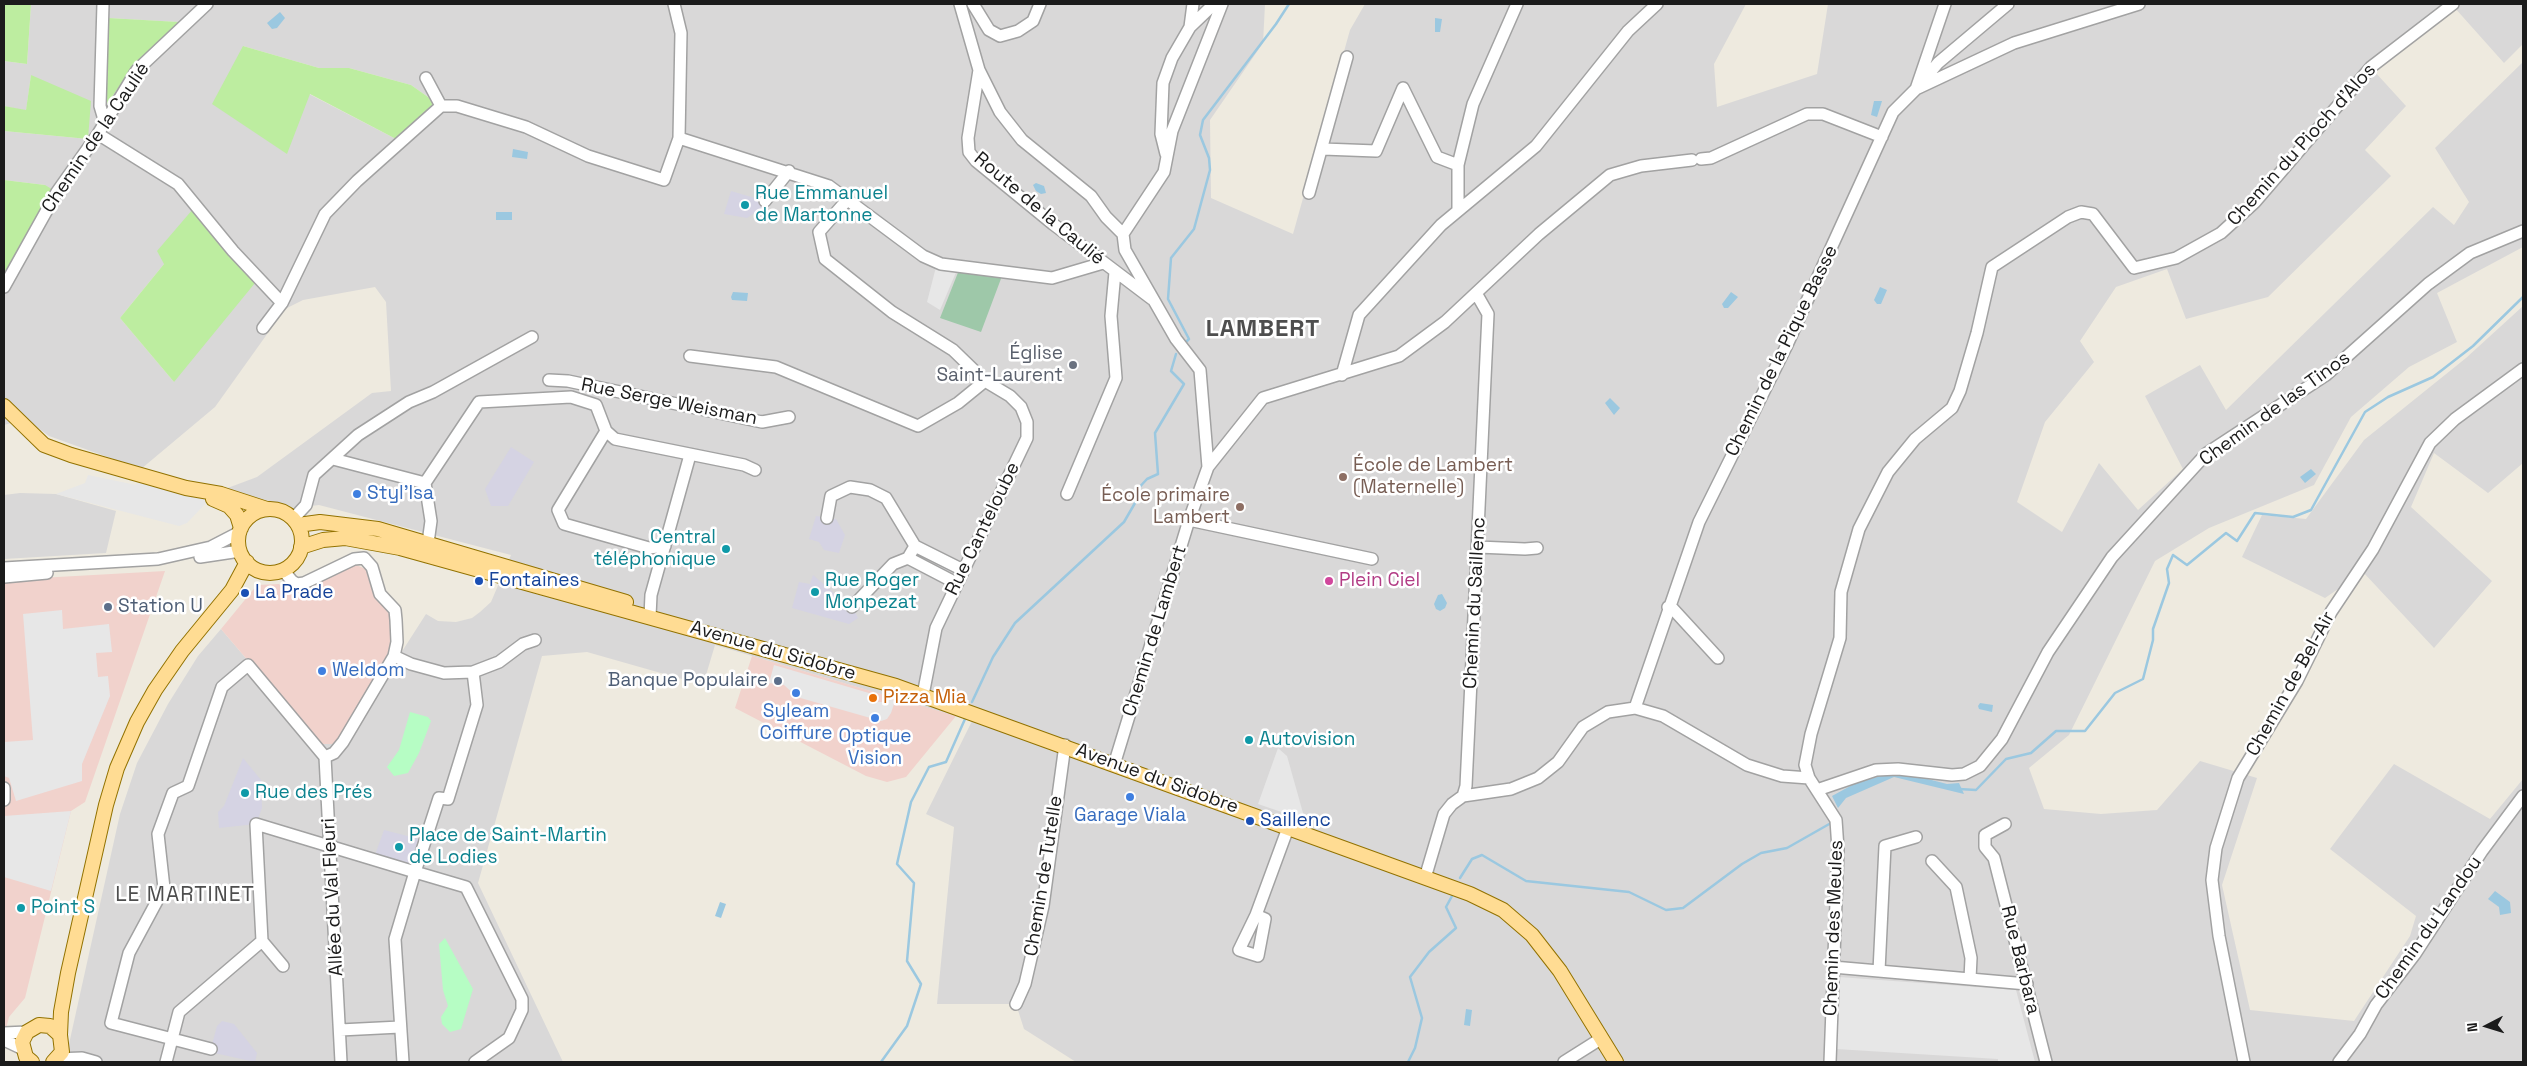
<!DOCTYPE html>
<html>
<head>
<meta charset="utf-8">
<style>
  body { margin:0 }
  #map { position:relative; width:2527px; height:1066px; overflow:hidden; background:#eeeadf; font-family:"Space Grotesk",sans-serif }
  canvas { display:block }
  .frame { position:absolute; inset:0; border:5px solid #1b1b1b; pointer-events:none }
  .north { position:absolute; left:2462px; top:1001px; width:50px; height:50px; -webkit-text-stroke:4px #fff; paint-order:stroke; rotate:265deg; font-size:14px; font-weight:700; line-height:20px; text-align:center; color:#1b1b1b }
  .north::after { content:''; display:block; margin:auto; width:18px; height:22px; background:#1b1b1b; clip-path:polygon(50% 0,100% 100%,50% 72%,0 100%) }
</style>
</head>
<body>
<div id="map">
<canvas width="2527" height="1066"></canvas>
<div class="frame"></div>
<div class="north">N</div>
</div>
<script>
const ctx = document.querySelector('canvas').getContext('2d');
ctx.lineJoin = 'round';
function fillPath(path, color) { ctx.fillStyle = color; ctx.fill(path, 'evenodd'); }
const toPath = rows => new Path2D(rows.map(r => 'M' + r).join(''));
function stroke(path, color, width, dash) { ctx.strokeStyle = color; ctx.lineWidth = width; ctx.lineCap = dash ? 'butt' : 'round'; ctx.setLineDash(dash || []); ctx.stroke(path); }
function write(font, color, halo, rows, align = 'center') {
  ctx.font = font + ' "Space Grotesk",sans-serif'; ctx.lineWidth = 5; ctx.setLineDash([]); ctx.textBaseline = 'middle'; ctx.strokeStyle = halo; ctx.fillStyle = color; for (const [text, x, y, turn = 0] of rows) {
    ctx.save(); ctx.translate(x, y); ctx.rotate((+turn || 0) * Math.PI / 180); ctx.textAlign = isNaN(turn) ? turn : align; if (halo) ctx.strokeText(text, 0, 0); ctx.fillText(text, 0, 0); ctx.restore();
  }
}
const residential = toPath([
  [31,4,1265,4,1263,43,1210,120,1211,198,1293,234,1350,30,1365,4,1746,4,1714,64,1717,107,1817,74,1828,4,2523,4,2523,44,2504,63,2454,7,2375,72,2406,106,2365,150,2391,176,2268,297,2186,319,2167,269,2116,287,2080,341,2094,362,2045,422,2017,502,2062,532,2099,463,2138,510,2183,469,2145,396,2200,365,2226,410,2433,207,2454,225,2469,202,2435,148,2523,62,2523,247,2437,293,2457,342,2409,367,2351,417,2314,485,2209,528,2155,561,2069,735,2029,768,2044,809,2101,814,2157,810,2200,761,2257,778,2222,885,2250,1010,2354,1021,2410,936,2416,916,2330,849,2394,764,2490,819,2523,779,2523,1062,1076,1062,1024,1029,1016,1004,937,1004,954,827,926,814,972,721,715,645,703,685,587,652,542,656,478,883,563,1062,65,1062,120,814,137,763,168,704,198,656,221,629,319,744,384,668,388,647,401,653,426,614,438,621,456,622,472,618,480,612,491,602,511,555,319,505,295,508,225,489,257,477,372,393,391,391,386,302,375,287,303,300,285,309,215,407,141,469,49,436,26,419,4,425,4,276,45,185,4,180,4,131,88,139,31,75,26,111,4,106,4,61,27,64],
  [108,18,178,22,135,63,105,106],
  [243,46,319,68,349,68,411,85,428,97,396,139,309,94],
  [164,264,174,382,120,318],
  [2523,306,2523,463,2488,493,2434,453,2411,507,2492,581,2434,648,2363,572,2325,598,2242,557,2262,515,2306,519,2364,440,2466,358],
  [20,493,56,494,116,511,106,553,4,559,4,495]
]);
const commercial = toPath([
  [354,564,368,570,390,612,391,641,384,668,339,744,319,744,221,629,257,585,279,584,286,591,296,593],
  [165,571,85,802,71,811,25,998,9,1017,4,1037,4,580],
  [752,656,956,716,906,777,887,782,866,776,735,708]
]);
const grass = toPath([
  [4,4,31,4,27,64,4,61],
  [108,18,179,22,135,63,105,107],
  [243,46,319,68,349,68,411,85,428,97,435,106,396,139,310,94,287,154,212,104],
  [31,75,91,101,88,139,4,131,4,106,26,110],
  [4,180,45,185,55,191,4,276],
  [193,209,255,283,174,382,120,318,164,264,157,251]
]);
const cemetery = toPath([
  [959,270,1002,276,981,332,940,318]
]);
const park = toPath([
  [410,712,428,717,431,721,419,753,408,773,394,776,387,767,399,750],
  [445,938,473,989,461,1029,450,1032,442,1024,441,1017,448,1006,443,990,439,944]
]);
const parking = toPath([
  [936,267,957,270,940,310,927,302],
  [88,475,136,485,138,480,209,500,187,523,179,526,56,494,85,483],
  [62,610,63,629,109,624,112,652,96,653,98,677,108,676,110,696,82,764,82,781,16,801,9,778,4,776,4,742,33,740,23,614],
  [774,665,879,696,878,702,885,702,889,699,895,701,891,713,887,719,881,721,797,697,784,685,769,683],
  [1278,748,1287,756,1305,820,1258,804],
  [71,811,51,891,4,877,4,816],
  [1839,977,2016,990,2035,1062,1998,1062,1998,1059,1836,1049]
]);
const plaza = toPath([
  [731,191,765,201,762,208,747,218,724,214],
  [511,447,534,462,508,506,491,506,485,489],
  [816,516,836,519,845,535,839,553,824,550,819,542,809,539],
  [813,575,842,600,849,600,858,618,849,624,792,608,799,582,810,584],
  [243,758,261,780,262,808,256,824,219,828,218,812,224,806],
  [384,830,423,840,414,867,375,855],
  [222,1021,234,1024,257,1053,255,1062,210,1052,217,1026]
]);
const water = toPath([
  [280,12,285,18,277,28,272,29,267,23],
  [1435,18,1442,19,1440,32,1435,32],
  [1874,101,1882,101,1877,117,1871,115],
  [513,149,528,152,527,159,512,157],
  [1036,183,1044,186,1046,193,1041,194,1036,191,1033,185],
  [496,212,512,212,512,220,496,220],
  [1880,287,1887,290,1881,304,1877,304,1874,300],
  [733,292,748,293,747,301,732,300,731,297],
  [1731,292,1738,297,1728,308,1724,308,1722,304],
  [1610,398,1620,408,1614,415,1605,403],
  [2311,469,2316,474,2305,483,2300,477],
  [1442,594,1447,603,1445,608,1440,611,1436,609,1434,604,1438,595],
  [1980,703,1993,705,1992,712,1979,709,1978,706],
  [1897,771,1947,784,1959,783,1964,794,1894,777,1846,798,1838,808,1832,796,1854,784],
  [2495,891,2510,902,2511,913,2500,915,2499,907,2488,899],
  [720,902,726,904,721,918,715,916],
  [1466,1009,1472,1010,1470,1026,1464,1025]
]);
const stream = toPath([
  [1185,343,1189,339,1168,299,1171,258,1194,229,1210,170,1209,158,1200,135,1203,120,1276,24,1289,4],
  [972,702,993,657,1015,623,1124,522,1135,503,1135,492,1147,479,1158,474,1155,433,1184,384,1171,371,1176,354],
  [1959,789,1976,790,2006,759,2031,753,2056,731,2085,731,2115,693,2143,679,2153,640,2153,629,2169,583,2167,569,2173,555,2187,565,2226,533,2237,541,2255,513,2293,517,2311,510,2365,412,2388,397,2433,377,2473,346,2523,297],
  [1460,878,1472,859,1482,855,1526,881,1629,892,1666,910,1683,908,1742,864,1761,853,1787,848,1831,823],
  [881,1062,907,1026,921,984,907,961,914,883,897,864,911,802,929,767,946,762,965,719],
  [1408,1062,1415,1048,1422,1018,1410,977,1429,952,1456,928,1446,907,1452,896]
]);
const minor = toPath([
  [103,4,100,106,105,123],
  [960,4,979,70,968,138,969,152,976,161,1053,224,1152,299],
  [973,4,989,30,1000,36,1018,31,1033,21,1040,4],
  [1190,27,1214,4],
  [979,70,1000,112,1022,140,1091,196,1106,217,1123,234],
  [426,78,441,106],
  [1922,82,1938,63,2008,4],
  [1916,89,2014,43,2139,4],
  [98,134,178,184,233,251,282,303],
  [679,138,829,186,923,256,941,264,1052,278,1103,263],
  [1323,149,1376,151,1403,88,1437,157,1458,165],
  [1166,154,1161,134,1163,83,1172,58,1190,27,1193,4],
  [1701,159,1711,158,1807,114,1823,114,1882,137],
  [1309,193,1347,57],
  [848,199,819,232,825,259,892,312,953,350,985,381,1010,396,1021,407,1027,422,1027,438,936,628,923,695],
  [765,201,789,171],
  [1458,208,1458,165,1473,104,1517,4],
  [4,287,57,192,98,134,137,70,207,4],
  [263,328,282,303,325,214,357,181,441,106,457,106,526,127,588,156,664,180,679,138,681,33,674,4],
  [690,356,776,367,918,426,958,403,985,381],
  [1342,375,1359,315,1441,225,1536,146,1628,31,1657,4],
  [549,380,568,381,762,422,789,417],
  [606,431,558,510,564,524,649,548,665,546],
  [333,459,425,483,479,402,571,397,596,405,606,431,615,439,744,465,755,470],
  [1208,467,1263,398,1399,356,1445,322,1539,234,1610,175,1641,166,1692,160],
  [425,483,431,521,427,550],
  [1067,494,1116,378,1111,316,1115,272],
  [827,518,831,496,850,487,870,490,886,498,915,546],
  [293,519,306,505,314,475,358,435,409,402,433,392,532,337],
  [1189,520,1372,559],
  [1478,547,1525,549,1537,548],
  [200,557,240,551],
  [908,558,956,583],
  [4,568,158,559,211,547,240,532],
  [283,570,292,581,297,584,304,583,354,559,364,558,372,567,380,594,395,610,396,620,397,642,394,656,343,742,334,753,325,757,341,1062],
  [4,577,47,573],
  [852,607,893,564,908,558,915,546,963,570],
  [1668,607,1673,609,1718,658],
  [650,616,651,595,690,455],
  [394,656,411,664,444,673,473,672,499,662,523,644,535,640],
  [1635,708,1699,522,1786,347,1893,112,1916,89,1945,4],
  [1114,765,1189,520,1208,467,1200,370,1176,339,1125,250,1123,234,1164,172,1172,131,1222,4],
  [1809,778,1805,765,1811,734,1840,638,1841,592,1859,529,1888,472,1915,439,1952,408,1960,391,1977,333,1992,267,2068,217,2081,212,2093,214,2134,268,2176,258,2221,233,2255,202,2371,67,2453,4],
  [4,788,4,800],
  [1817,790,1876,770,1898,769,1952,775,1964,774,1980,766,2002,739,2048,652,2112,557,2207,453,2326,375,2428,284,2470,253,2523,231],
  [1463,796,1466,786,1470,702,1488,314,1476,293],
  [2005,824,1985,835,1985,847,1994,858,2046,1062],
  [1932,861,1956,887,1971,958,1970,979],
  [1425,878,1444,814,1452,804,1463,796,1511,789,1538,778,1558,762,1583,727,1608,712,1635,708,1663,716,1747,765,1782,776,1809,778,1836,820,1838,849,1830,1062],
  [1256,915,1265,919,1258,956,1239,950,1256,915,1288,828],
  [262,941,283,966],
  [1833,967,2027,984],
  [1879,971,1885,846,1916,837],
  [1016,1004,1025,984,1043,906,1065,745],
  [340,1030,400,1027],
  [4,1033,27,1032],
  [4,1040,23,1049],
  [211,1049,111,1023,129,953,164,888,158,834,173,793,188,786,222,687,248,665,325,757],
  [57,1059,82,1058,96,1062],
  [166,1062,179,1012,262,941,256,824,415,872,439,798,448,799,477,705,473,672],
  [403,1062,395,939,415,872,466,887,522,999,522,1010,509,1038,475,1062],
  [1564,1062,1602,1038],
  [2244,1062,2219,936,2212,880,2216,848,2238,778,2297,681,2331,612,2373,549,2430,443,2455,419,2523,369],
  [2339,1062,2360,1034,2376,1005,2415,954,2482,851,2523,796]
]);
const major = toPath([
  [4,406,44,445,71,455,186,488,221,494,267,509],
  [213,499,229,506,237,515,241,528],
  '238 541a32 32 0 1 1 64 0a32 32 0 1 1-64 0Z',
  [298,525,320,522,378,529,626,602],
  [301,547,323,540,345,538,400,548,896,686,1470,894,1503,910,1532,935,1560,971,1616,1062],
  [60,1035,61,1012,68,973,106,805,117,768,137,722,155,690,182,651,232,590,247,562],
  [32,1062,26,1057,22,1042,27,1032,39,1025,50,1026,60,1035,62,1052,53,1062]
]);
const markers = [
  [745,205,5,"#0f9aa8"],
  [1073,365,5,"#6b7280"],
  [1343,477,5,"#8d6e63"],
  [357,494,5,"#3f7fe0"],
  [1240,507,5,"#8d6e63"],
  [726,549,5,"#0f9aa8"],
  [479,581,5,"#1a4fb4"],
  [1329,581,5,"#d1479c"],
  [815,592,5,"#0f9aa8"],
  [245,593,5,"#1a4fb4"],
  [108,607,5,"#5c6f8a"],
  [322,671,5,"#3f7fe0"],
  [778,681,5,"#5c6f8a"],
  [796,693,5,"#3f7fe0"],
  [873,698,5,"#e8710a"],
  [875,718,5,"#3f7fe0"],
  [1249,740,5,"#0f9aa8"],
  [245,793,5,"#0f9aa8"],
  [1130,797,5,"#3f7fe0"],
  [1250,821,5,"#1a4fb4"],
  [399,847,5,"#0f9aa8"],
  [21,908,5,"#0f9aa8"]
];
const streetNames = [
  ["Chemin de la Caulié",96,138,-56],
  ["Chemin du Pioch d'Alos",2302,145,-48],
  ["Route de la Caulié",1039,209,40],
  ["Chemin de la Pique Basse",1782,351,-64],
  ["Rue Serge Weisman",669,402,11],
  ["Chemin de las Tinos",2275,409,-36],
  ["Rue Canteloube",983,529,-64],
  ["Chemin du Saillenc",1475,603,-87],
  ["Chemin de Lambert",1155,631,-73],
  ["Avenue du Sidobre",773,651,16],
  ["Chemin de Bel-Air",2291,684,-61],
  ["Avenue du Sidobre",1157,779,20],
  ["Chemin de Tutelle",1044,876,-81],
  ["Allée du Val Fleuri",333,897,-93],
  ["Chemin des Meules",1834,928,-88],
  ["Chemin du Landou",2429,928,-55],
  ["Rue Barbara",2020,960,76]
];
const cultureNames = [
  ["Rue Emmanuel",755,194],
  ["de Martonne",755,216],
  ["Central",716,538,"right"],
  ["téléphonique",716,560,"right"],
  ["Rue Roger",825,581],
  ["Monpezat",825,603],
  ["Autovision",1259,740],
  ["Rue des Prés",255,793],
  ["Place de Saint-Martin",409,836],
  ["de Lodies",409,858],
  ["Point S",31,908]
];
const worshipNames = [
  ["Église",1063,354],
  ["Saint-Laurent",1063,376]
];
const educationNames = [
  ["École de Lambert",1353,466],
  ["(Maternelle)",1353,488],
  ["École primaire",1230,496,"right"],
  ["Lambert",1230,518,"right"]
];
const shopNames = [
  ["Styl'Isa",367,494,"left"],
  ["Weldom",332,671,"left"],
  ["Syleam",796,712],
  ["Coiffure",796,734],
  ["Optique",875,737],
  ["Vision",875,759],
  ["Garage Viala",1130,816]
];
const transitNames = [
  ["Fontaines",489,581],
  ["La Prade",255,593],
  ["Saillenc",1260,821]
];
const hotelNames = [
  ["Plein Ciel",1339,581]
];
const serviceNames = [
  ["Station U",118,607],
  ["Banque Populaire",768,681,"right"]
];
const foodNames = [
  ["Pizza Mia",883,698]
];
const quarterNames = [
  ["LE MARTINET",185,895]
];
const districtNames = [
  ["LAMBERT",1263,329]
];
fillPath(residential, '#d9d8d8');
fillPath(commercial, '#f1d2cc');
fillPath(grass, '#bdeda0');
fillPath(cemetery, '#9ec8a9');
fillPath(park, '#b6fdc4');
fillPath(parking, '#e7e7e7');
fillPath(plaza, '#d5d3e3');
fillPath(water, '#9bc8e0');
stroke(stream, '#9bc8e0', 2.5);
stroke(minor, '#a2a2a2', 14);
stroke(major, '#927200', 16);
stroke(minor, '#fff', 11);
stroke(major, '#ffdc93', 14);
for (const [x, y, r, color] of markers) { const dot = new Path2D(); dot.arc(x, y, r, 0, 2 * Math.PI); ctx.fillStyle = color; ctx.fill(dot); stroke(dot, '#fff', 2); }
write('19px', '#1b1b1b', '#fff', streetNames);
write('19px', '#0d838f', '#fff', cultureNames, 'left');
write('19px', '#5b616d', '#fff', worshipNames, 'right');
write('19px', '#785e54', '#fff', educationNames, 'left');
write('19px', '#366cbe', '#fff', shopNames);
write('19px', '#164399', '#fff', transitNames, 'left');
write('19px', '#b23c85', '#fff', hotelNames, 'left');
write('19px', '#4e5e75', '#fff', serviceNames, 'left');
write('19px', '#c56008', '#fff', foodNames, 'left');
ctx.letterSpacing = '1px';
write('21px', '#4e4e4e', '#fff', quarterNames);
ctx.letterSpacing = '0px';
ctx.letterSpacing = '1px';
write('bold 24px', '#4e4e4e', '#fff', districtNames);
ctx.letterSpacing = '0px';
</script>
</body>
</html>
